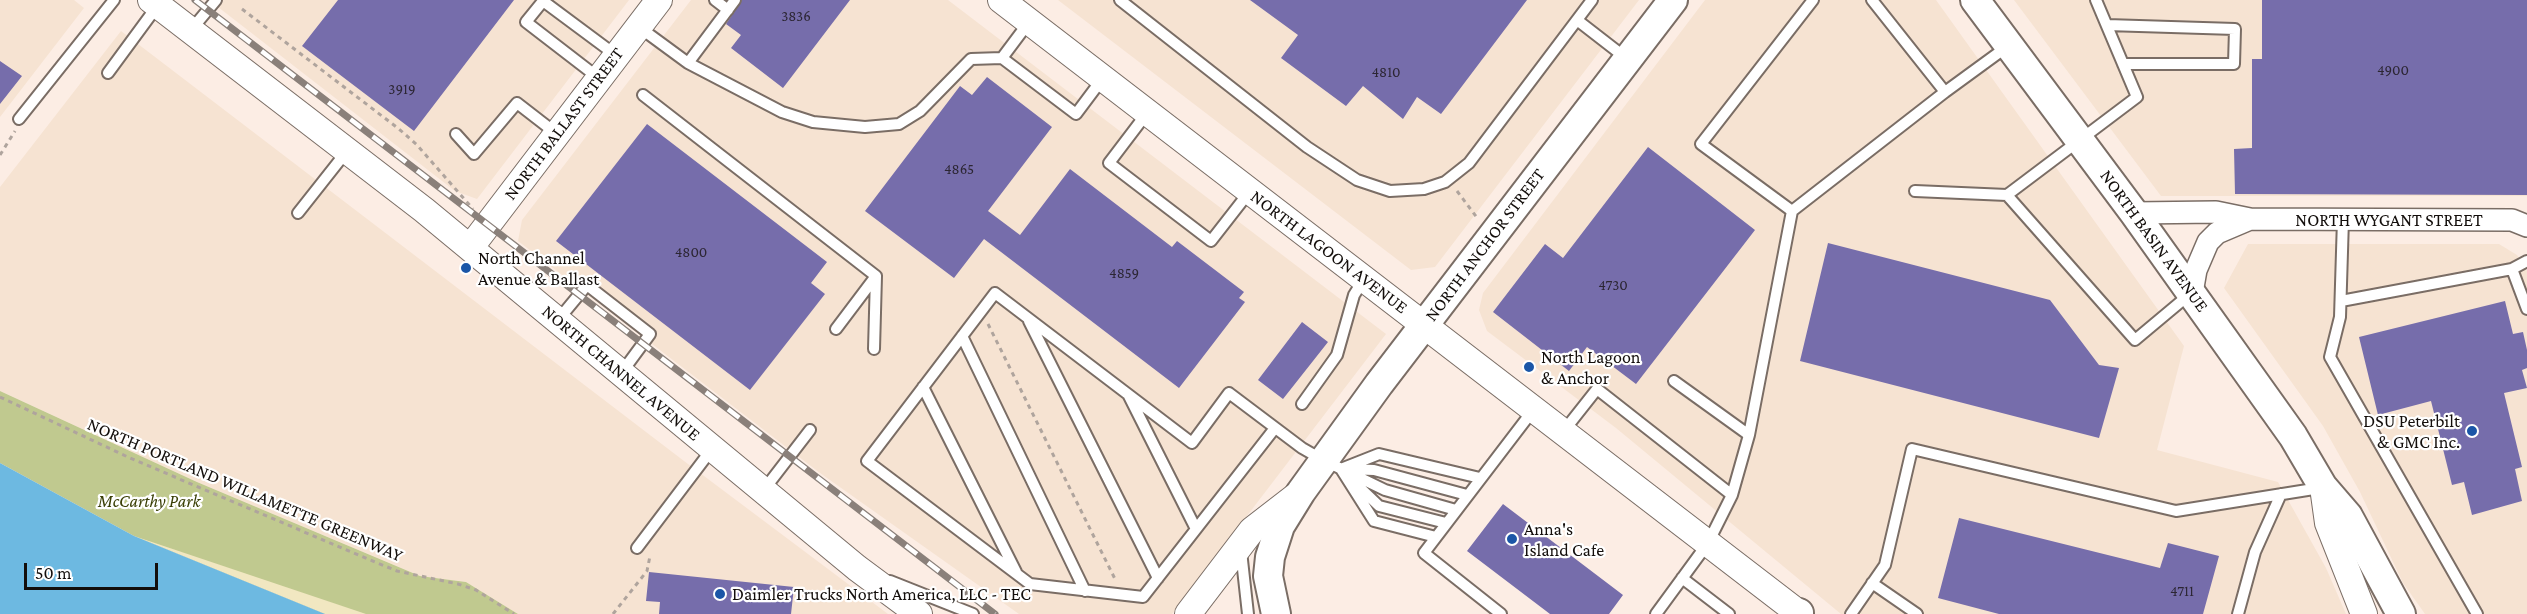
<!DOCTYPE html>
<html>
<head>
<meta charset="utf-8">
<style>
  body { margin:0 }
  #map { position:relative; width:2527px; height:614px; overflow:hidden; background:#fcede4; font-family:"Crimson Pro",serif }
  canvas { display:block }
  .scale { position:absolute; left:24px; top:563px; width:134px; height:27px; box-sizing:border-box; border:3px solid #130e0b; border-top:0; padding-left:8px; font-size:18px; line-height:21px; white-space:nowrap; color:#130e0b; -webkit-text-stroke:4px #fff; paint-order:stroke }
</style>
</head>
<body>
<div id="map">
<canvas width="2527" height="614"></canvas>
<div class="scale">50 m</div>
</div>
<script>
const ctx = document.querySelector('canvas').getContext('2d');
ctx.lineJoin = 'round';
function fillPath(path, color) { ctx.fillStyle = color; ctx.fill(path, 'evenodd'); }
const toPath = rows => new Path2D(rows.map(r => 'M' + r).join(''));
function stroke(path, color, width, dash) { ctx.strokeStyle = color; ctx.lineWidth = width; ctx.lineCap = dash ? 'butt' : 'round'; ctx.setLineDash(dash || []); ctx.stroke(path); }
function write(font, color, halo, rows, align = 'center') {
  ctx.font = font + ' "Crimson Pro",serif'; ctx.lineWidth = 4.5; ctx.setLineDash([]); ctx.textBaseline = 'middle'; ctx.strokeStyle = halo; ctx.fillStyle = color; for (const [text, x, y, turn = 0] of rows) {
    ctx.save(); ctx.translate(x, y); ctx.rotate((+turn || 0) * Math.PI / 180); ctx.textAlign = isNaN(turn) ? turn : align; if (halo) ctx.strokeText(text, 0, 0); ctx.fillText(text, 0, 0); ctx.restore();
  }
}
const industrial = toPath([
  [0,0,74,0,84,8,0,117],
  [209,0,629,0,477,199,455,191],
  [691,0,948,0,1386,334,1172,614,1019,614,820,473,518,241,522,220],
  [1058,0,1639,0,1435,267,1411,270],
  [1705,0,1936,0,2184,346,2157,450,2278,482,2326,568,2346,614,1841,614,1616,428,1487,331,1479,310,1483,293],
  [2014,0,2527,0,2527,196,2161,196],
  [121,31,684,461,888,614,518,614,466,582,420,576,197,482,0,391,0,187],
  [2248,244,2499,244,2517,255,2527,271,2527,614,2425,614,2403,583,2360,492,2323,426,2224,288]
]);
const green = toPath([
  [0,391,197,482,420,576,466,582,518,614,325,614,134,536,0,463]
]);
const sand = toPath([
  [134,536,366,614,325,614]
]);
const water = toPath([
  [0,463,134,536,325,614,0,614]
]);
const building = toPath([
  [338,0,514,0,414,131,302,46],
  [742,0,850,0,783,88,731,48,741,35,726,24],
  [1250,0,1527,0,1441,114,1417,97,1403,119,1363,86,1346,106,1281,58,1298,35],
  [2262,0,2527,0,2527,195,2235,194,2234,149,2252,148,2252,59,2262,59],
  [0,61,22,76,0,104],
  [987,77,1052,127,988,211,1020,235,1070,169,1172,247,1177,241,1244,292,1239,298,1245,302,1179,388,984,239,954,278,865,211,960,86,972,95],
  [647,124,827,262,811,283,825,294,750,390,556,241],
  [1648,147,1755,230,1636,384,1587,347,1569,371,1493,312,1545,244,1563,258],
  [1828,243,2050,300,2099,365,2119,368,2099,438,1800,361],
  [2505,301,2513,334,2523,332,2527,350,2527,368,2522,370,2527,388,2504,393,2522,467,2515,469,2522,501,2472,515,2464,482,2452,485,2431,401,2378,415,2359,337],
  [1302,322,1328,342,1283,399,1258,380],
  [1503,504,1623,595,1609,614,1550,614,1467,551],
  [1959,518,2160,568,2168,543,2219,556,2203,614,1999,614,1938,598],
  [649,572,794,587,791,614,659,614,660,602,646,601]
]);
const path = toPath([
  [242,9,399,129,417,145,473,209],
  [0,155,15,131],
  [1457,191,1478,219],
  [988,324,1116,581],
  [0,397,130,458,375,562,397,571,458,584,476,590,514,614],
  [613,614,647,571,650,556]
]);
const service = toPath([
  [715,0,728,10],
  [1120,0,1307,147,1357,180,1390,191,1424,189,1445,182,1469,163,1592,0],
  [1872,0,1945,92,2008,46],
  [2096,0,2137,97,2007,195,2135,340,2190,294],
  [1577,20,1626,58],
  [2107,25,2235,29,2234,64,2123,64],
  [639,27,688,63,735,0],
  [191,30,216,0],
  [1002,58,1029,22],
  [688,63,782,112,813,122,865,127,899,124,920,111,971,59,1002,58,1076,114,1103,78],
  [108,73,158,5],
  [600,79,526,22,543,1,617,56],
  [643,95,876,276,836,329],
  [1147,113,1109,163,1211,241,1250,191],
  [19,119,114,0],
  [456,134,474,154,517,103,557,134],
  [1915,191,2007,195],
  [1792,211,1945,92],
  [298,213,347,151],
  [2343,219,2340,317,2330,357,2477,614],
  [2512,269,2527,309],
  [2341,301,2512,269,2527,261],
  [558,320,587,285,650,334,622,372],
  [1029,321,1158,578],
  [962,336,1085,591],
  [874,349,876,276],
  [1674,381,1749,435],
  [923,387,1016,572],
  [1129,396,1196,529],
  [1302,404,1337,355,1354,295,1364,279],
  [1275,428,1143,597,1030,584,867,461,995,293,1192,443,1229,393,1302,448,1323,460,1385,490,1456,510],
  [1563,432,1597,389,1732,495],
  [1341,469,1379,454,1480,478],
  [1341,469,1374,521,1436,537],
  [1347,469,1374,470,1467,495],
  [1354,482,1379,506,1446,523],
  [763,491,810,430],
  [637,548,712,449],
  [1241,551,1248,614],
  [1682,578,1729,614],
  [890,581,973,614],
  [1872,583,1917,614],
  [1501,614,1424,553,1534,409],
  [1656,614,1708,543,1732,495,1749,435,1792,211,1701,144,1813,0],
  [1851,614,1885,565,1912,449,2176,511,2320,488],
  [2238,614,2255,552,2281,494]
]);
const minor = toPath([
  [2134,213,2216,212,2250,219,2512,220,2527,226],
  [2192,293,2196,270,2208,242,2217,233,2250,219]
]);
const tertiary = toPath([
  [151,0,424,210,857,568,919,614],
  [1001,0,1800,614],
  [470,248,659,0],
  [2323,487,2328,523,2364,614],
  [1188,614,1252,530,1296,496]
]);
const secondary = toPath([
  [1975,0,2134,213,2293,436,2323,487,2348,516,2401,614],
  [1799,613,1799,614],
  [1276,614,1268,576,1270,557,1280,526,1301,492,1379,384,1673,0]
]);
const rail = toPath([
  [195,0,995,614]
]);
const markers = [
  [466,268,6,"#1b56a7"],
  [1529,367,6,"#1b56a7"],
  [2472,431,6,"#1b56a7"],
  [1512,539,6,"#1b56a7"],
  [720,594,6,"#1b56a7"]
];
const numberNames = [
  ["3836",796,16],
  ["4900",2393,70],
  ["4810",1386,72],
  ["3919",402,89],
  ["4865",959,169],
  ["4800",691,252],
  ["4859",1124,273],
  ["4730",1613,285],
  ["4711",2182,591]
];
const streetNames = [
  ["NORTH BALLAST STREET",564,124,-53],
  ["NORTH WYGANT STREET",2389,220],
  ["NORTH BASIN AVENUE",2154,241,54],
  ["NORTH ANCHOR STREET",1485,245,-53],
  ["NORTH LAGOON AVENUE",1329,252,37],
  ["NORTH CHANNEL AVENUE",621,373,40],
  ["NORTH PORTLAND WILLAMETTE GREENWAY",245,490,23]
];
const poiNames = [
  ["North Channel",478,258],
  ["Avenue & Ballast",478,279],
  ["North Lagoon",1541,357],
  ["& Anchor",1541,378],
  ["DSU Peterbilt",2460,421,"right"],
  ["& GMC Inc.",2460,442,"right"],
  ["Anna's",1524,529],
  ["Island Cafe",1524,550],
  ["Daimler Trucks North America, LLC - TEC",732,594]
];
const parkNames = [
  ["McCarthy Park",149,501]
];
fillPath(industrial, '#f6e3d2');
fillPath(green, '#c0c98f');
fillPath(sand, '#f1e7c1');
fillPath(water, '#6db9e1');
fillPath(building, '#766dab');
stroke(service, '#7a6d65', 14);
stroke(minor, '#7a6d65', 24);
stroke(tertiary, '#7a6d65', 28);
stroke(secondary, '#7a6d65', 32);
stroke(path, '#afa49d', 3, [4.5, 4.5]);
stroke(service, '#fff', 10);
stroke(minor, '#fff', 21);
stroke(tertiary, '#fff', 26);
stroke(secondary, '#fff', 28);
stroke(rail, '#8a807a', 7);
stroke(rail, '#fff', 4.5, [14]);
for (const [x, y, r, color] of markers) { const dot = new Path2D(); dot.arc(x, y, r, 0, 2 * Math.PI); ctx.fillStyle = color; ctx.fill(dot); stroke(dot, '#fff', 2); }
write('15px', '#2c2633', null, numberNames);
write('18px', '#130e0b', '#fff', streetNames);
write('18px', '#130e0b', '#fff', poiNames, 'left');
write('italic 18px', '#3a3f06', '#fff', parkNames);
</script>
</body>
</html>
